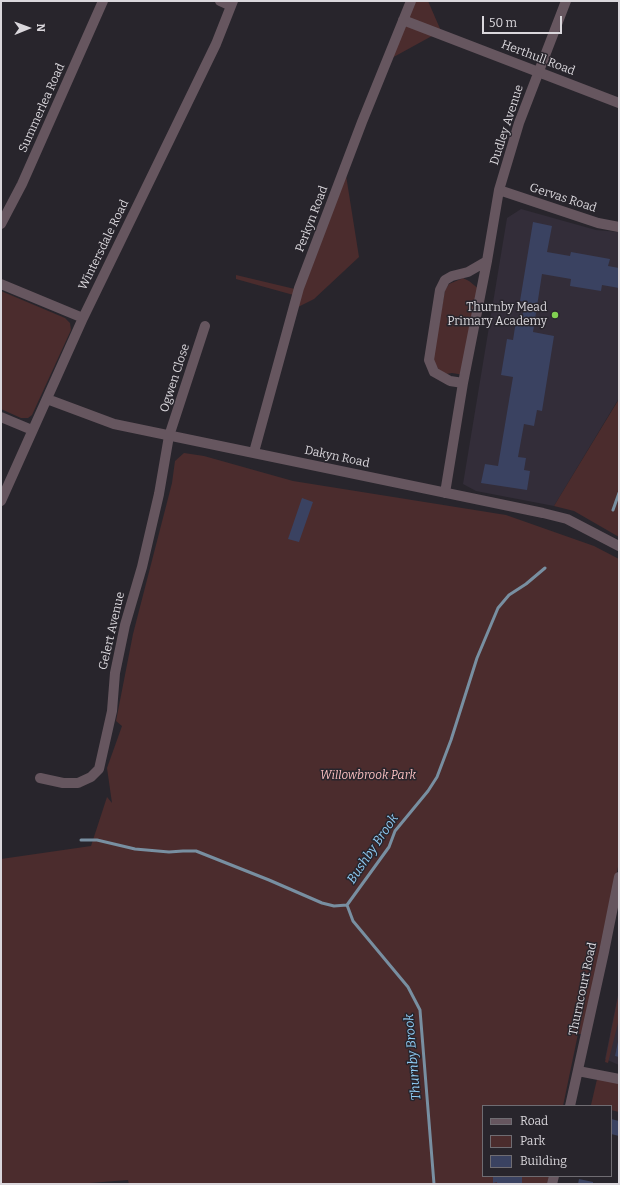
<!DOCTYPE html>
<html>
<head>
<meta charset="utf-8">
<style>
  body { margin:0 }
  #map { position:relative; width:620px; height:1185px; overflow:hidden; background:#28252c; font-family:Bitter,serif }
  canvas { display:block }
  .frame { position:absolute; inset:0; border:2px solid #dad7dc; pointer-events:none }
  .legend { position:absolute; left:482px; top:1105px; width:130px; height:72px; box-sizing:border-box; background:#28252c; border:1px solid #6f6c72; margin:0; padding:5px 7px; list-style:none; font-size:12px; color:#dad7dc }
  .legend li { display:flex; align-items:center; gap:8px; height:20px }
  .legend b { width:20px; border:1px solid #6f6c72 }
  .north { position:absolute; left:8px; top:8px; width:40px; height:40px; -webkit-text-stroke:3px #28252c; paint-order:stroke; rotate:89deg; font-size:11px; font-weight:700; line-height:16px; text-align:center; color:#dad7dc }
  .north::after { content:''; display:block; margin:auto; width:14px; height:18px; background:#dad7dc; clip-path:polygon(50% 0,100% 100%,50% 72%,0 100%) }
  .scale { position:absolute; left:482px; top:16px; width:80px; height:18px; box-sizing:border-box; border:2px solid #dad7dc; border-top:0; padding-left:5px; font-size:12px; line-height:14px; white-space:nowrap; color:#dad7dc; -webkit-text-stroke:3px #28252c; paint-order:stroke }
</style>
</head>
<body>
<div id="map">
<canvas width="620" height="1185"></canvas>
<div class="frame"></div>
<ul class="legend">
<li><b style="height:5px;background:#66565f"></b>Road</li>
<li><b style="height:11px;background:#4b2c2d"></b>Park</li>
<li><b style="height:11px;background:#3a4261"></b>Building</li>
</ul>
<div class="north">N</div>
<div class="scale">50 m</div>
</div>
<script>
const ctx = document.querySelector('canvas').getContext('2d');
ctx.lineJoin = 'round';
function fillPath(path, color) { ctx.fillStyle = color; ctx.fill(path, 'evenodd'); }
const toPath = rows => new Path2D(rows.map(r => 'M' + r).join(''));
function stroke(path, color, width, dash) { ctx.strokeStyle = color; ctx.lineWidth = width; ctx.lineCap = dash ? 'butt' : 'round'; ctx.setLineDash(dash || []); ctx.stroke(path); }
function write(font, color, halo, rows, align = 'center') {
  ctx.font = font + ' Bitter,serif'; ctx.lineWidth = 3; ctx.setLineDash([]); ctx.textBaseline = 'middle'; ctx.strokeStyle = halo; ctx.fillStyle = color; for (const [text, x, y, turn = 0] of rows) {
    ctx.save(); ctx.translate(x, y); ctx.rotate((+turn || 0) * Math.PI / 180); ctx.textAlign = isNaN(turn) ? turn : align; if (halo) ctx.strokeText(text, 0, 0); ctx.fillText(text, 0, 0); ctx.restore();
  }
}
const built = toPath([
  [521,209,596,230,619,232,619,398,554,506,476,491,463,484,507,218],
  [619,990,619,1065,605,1059]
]);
const green = toPath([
  [415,1,428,1,441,31,390,59],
  [345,169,359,257,314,299,296,308],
  [236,275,299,290,297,296,236,279],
  [463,278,469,281,480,290,464,375,452,373,446,374,440,371,436,366,433,358,445,290,449,284],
  [1,291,65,318,70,323,71,330,32,415,28,418,21,418,1,409],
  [619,399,619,537,574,511,554,506],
  [184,453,204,456,293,481,506,515,594,546,619,559,619,862,584,1034,578,1034,563,1106,483,1106,483,1176,549,1176,547,1184,129,1184,128,1180,77,1184,1,1184,1,859,91,846,107,797,112,803,107,768,122,726,116,721,133,634,172,483,175,461],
  [619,992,619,1019,608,1063,605,1062],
  [598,1075,619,1080,619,1112,611,1110,611,1106,591,1105]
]);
const stream = toPath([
  [613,510,619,493],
  [81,840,97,840,135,849,169,852,183,851,196,851,269,880,322,903,334,906,347,905,389,847,395,831,428,791,437,777,451,740,477,658,498,608,509,595,526,584,545,568],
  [347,905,353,921,408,987,420,1010,434,1184]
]);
const building = toPath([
  [533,222,552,226,547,252,570,256,571,252,610,259,608,266,619,268,619,288,602,285,601,291,570,286,571,279,542,274,533,332,554,336,542,411,537,410,534,426,524,424,518,457,526,458,524,470,530,471,527,490,481,483,485,464,498,466,513,377,501,375,507,339,513,340,516,321,521,322,525,302,520,301],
  [302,498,313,502,299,542,288,539],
  [618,1042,619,1042,619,1057,615,1056],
  [611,1119,619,1121,619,1136,611,1134],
  [493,1176,522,1176,522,1184,497,1184,497,1182,493,1183],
  [579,1179,593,1182,593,1184,578,1184]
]);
const minor = toPath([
  [220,1,231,6],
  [403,20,619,103],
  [499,190,598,223,619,227],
  [1,224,22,184,103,1],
  [1,284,83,318],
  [463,383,450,381,434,372,429,360,440,290,445,280,452,276,468,272,487,261],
  [47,399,114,424,543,513,567,519,619,546],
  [1,417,32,430],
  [254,452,299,288,362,122,411,1],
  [445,493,463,383,487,261,499,190,519,123,566,1],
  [1,501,83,318,216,44,233,1],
  [40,778,63,783,78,783,91,777,99,769,112,711,115,673,125,625,142,567,159,494,169,436,205,326],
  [578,1071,619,1079],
  [570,1106,604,952,619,877],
  [552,1184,554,1176]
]);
const markers = [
  [555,315,4,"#80d051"]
];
const streetNames = [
  ["Herthull Road",538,58,21],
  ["Summerlea Road",42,108,-66],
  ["Dudley Avenue",507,125,-72],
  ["Gervas Road",563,198,18],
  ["Perkyn Road",312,219,-69],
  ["Wintersdale Road",104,245,-64],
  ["Ogwen Close",175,378,-72],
  ["Dakyn Road",337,457,12],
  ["Gelert Avenue",112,631,-77],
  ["Thurncourt Road",583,989,-78]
];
const poiNames = [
  ["Thurnby Mead",547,308],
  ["Primary Academy",547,322]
];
const parkNames = [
  ["Willowbrook Park",368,776]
];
const waterNames = [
  ["Bushby Brook",373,849,-56],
  ["Thurnby Brook",413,1057,-95]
];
fillPath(built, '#332d39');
fillPath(green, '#4b2c2d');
stroke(stream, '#788fa1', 3);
fillPath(building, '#3a4261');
stroke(minor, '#66565f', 10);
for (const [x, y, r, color] of markers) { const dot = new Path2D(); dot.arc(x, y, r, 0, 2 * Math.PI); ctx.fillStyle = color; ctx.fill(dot); stroke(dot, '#28252c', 1.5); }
write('12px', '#dad7dc', '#28252c', streetNames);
write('12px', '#dad7dc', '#28252c', poiNames, 'right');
write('italic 12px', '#f7bdbe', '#28252c', parkNames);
write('italic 13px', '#8fcbf4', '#28252c', waterNames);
</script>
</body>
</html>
